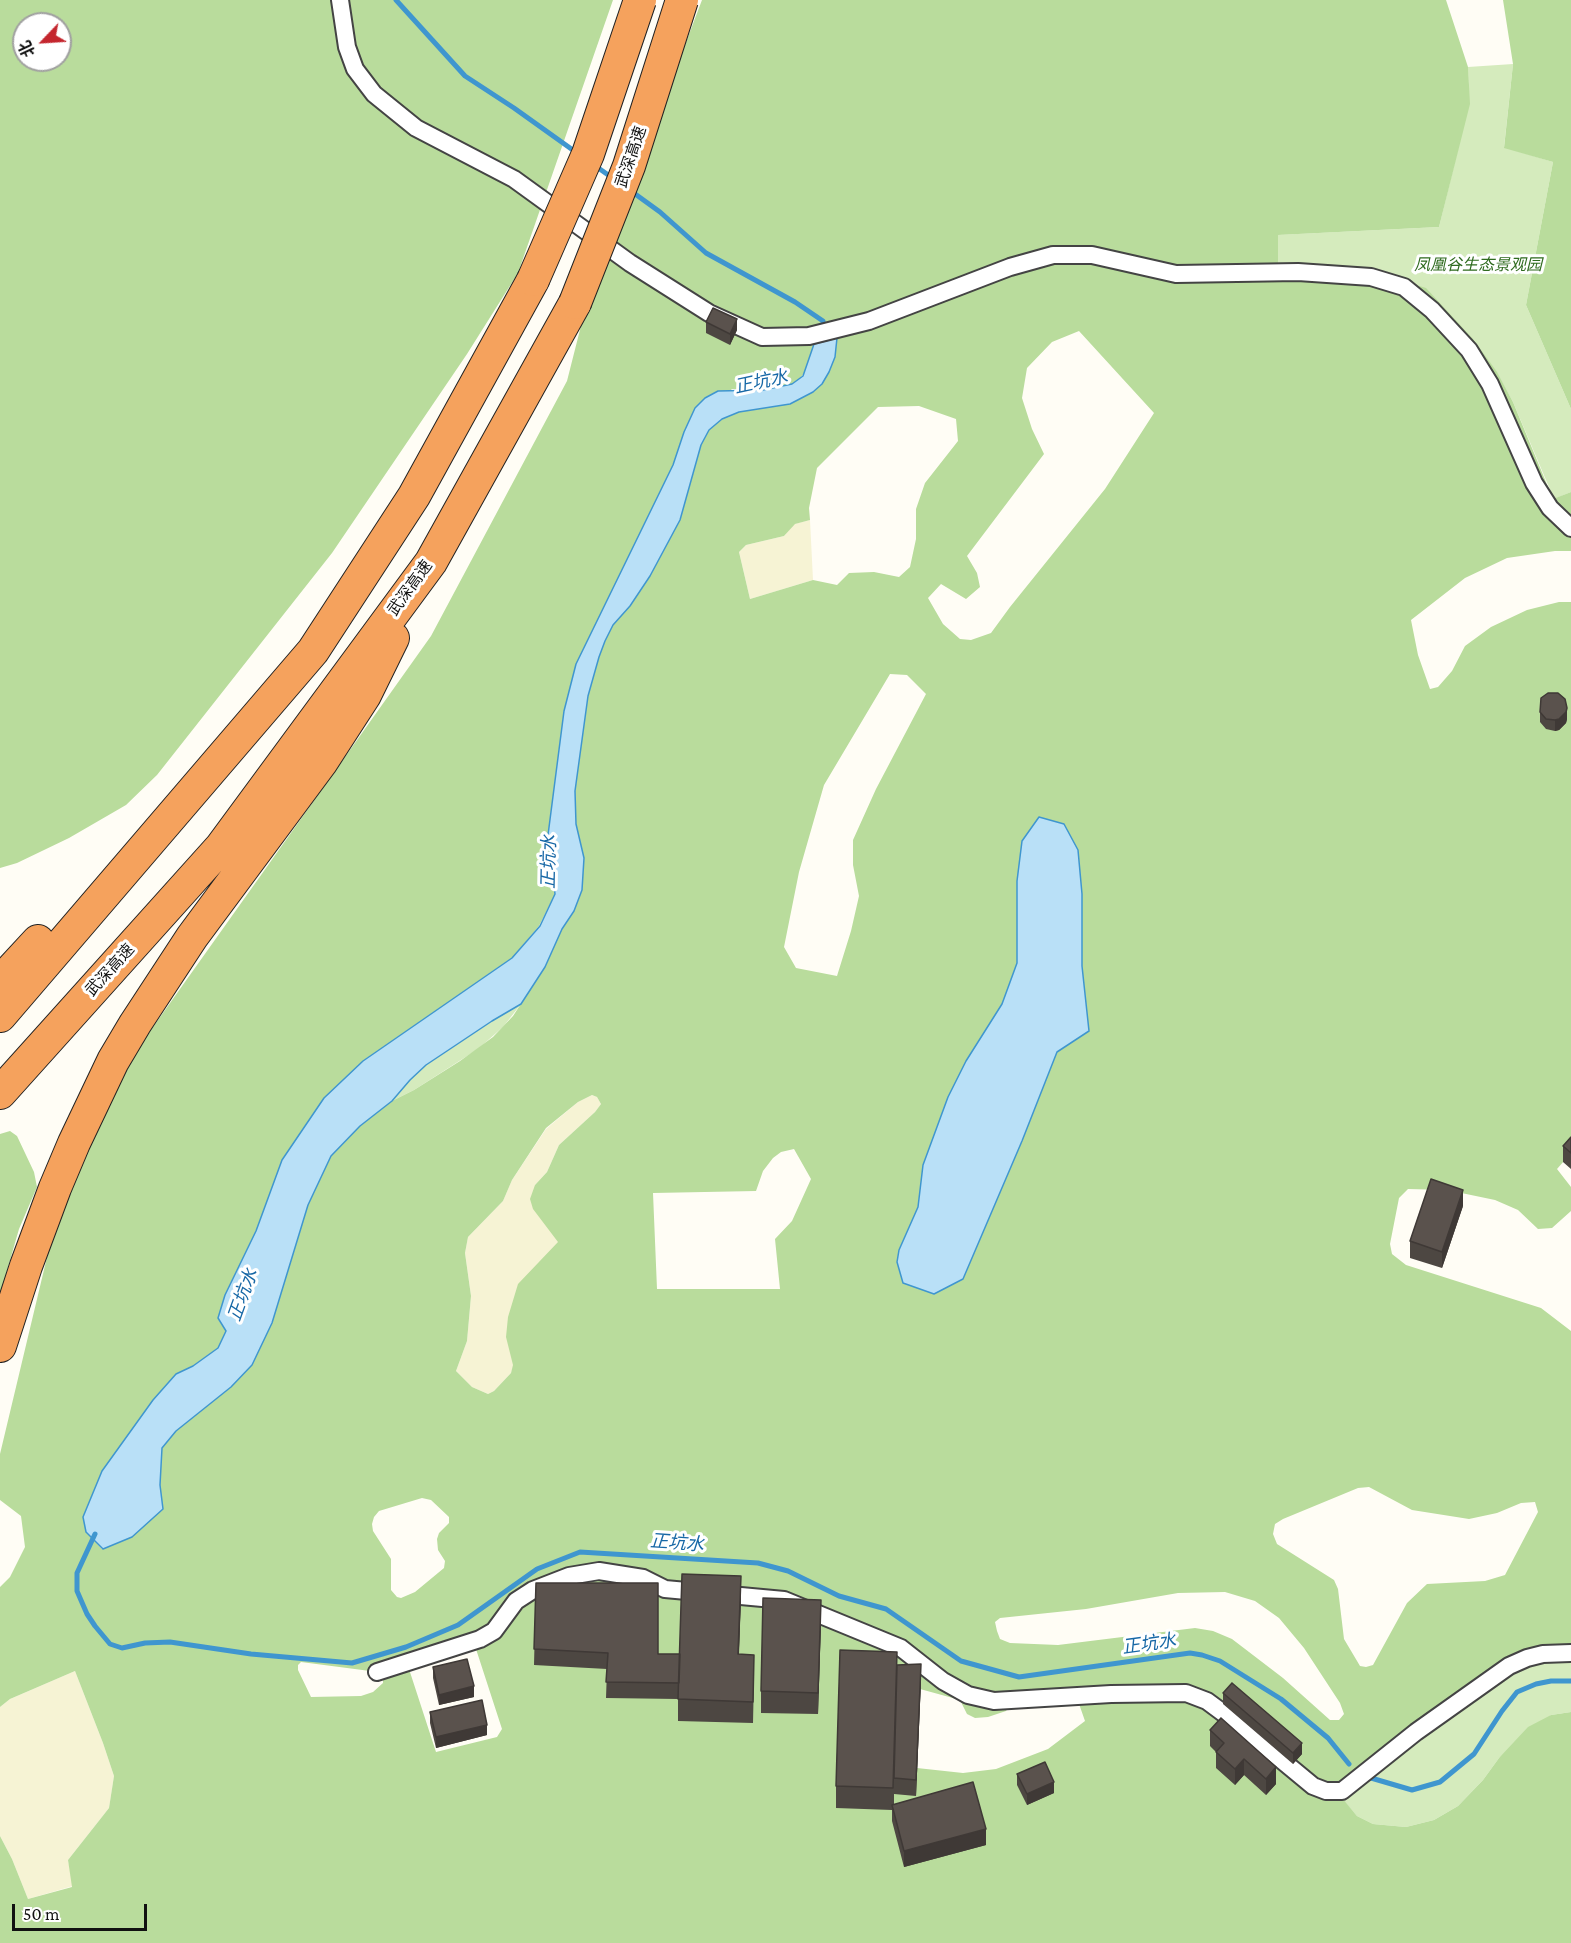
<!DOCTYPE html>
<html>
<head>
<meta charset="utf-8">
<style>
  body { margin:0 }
  #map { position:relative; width:1571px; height:1943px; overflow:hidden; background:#fffdf5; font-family:"Crimson Pro","Noto Sans SC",serif }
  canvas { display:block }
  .north { position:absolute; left:12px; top:12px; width:60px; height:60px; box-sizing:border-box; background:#fff; border:2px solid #a0a0a0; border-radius:50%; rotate:245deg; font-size:16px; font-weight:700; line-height:24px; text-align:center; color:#111 }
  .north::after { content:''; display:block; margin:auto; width:21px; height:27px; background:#c4262e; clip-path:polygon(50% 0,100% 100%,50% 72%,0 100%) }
  .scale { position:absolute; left:12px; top:1904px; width:135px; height:27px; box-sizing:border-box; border:3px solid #111; border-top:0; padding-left:8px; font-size:18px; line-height:21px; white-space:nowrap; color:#111; -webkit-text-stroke:4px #fff; paint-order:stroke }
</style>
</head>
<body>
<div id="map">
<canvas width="1571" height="1943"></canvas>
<div class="north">北</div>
<div class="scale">50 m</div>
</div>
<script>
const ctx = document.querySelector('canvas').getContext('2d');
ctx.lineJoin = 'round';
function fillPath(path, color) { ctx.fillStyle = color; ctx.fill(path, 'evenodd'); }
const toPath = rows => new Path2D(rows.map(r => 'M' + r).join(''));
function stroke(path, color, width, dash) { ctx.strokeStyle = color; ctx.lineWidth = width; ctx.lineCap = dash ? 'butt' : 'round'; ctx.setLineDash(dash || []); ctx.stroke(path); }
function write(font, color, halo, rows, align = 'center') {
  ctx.font = font + ' "Crimson Pro","Noto Sans SC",serif'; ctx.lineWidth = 6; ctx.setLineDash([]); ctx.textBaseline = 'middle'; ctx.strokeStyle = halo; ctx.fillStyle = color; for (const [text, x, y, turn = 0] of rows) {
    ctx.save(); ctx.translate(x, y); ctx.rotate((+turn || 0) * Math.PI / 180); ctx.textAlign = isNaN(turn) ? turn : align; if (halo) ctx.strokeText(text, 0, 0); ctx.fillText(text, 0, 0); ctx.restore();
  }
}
const farmland = toPath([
  [810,520,813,580,750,599,739,552,746,545,784,536,794,524],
  [592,1095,597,1097,601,1104,595,1112,559,1145,547,1172,535,1185,559,1242,511,1373,494,1391,488,1394,472,1387,456,1371,467,1341,471,1296,465,1253,468,1237,503,1201,512,1180,546,1129,578,1102],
  [75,1671,103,1743,114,1776,109,1808,68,1860,73,1886,28,1899,12,1859,0,1836,0,1707,10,1699]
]);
const green = toPath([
  [1513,64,1504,147,1553,162,1526,305,1571,409,1571,492,1554,499,1513,402,1497,373,1474,340,1278,268,1277,235,1439,227,1469,104,1468,67],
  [521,1004,503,1027,478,1049,414,1090,392,1101,410,1079,426,1065,492,1021],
  [1571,1658,1571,1712,1551,1715,1499,1758,1483,1780,1458,1806,1434,1820,1406,1827,1373,1824,1357,1816,1341,1798,1418,1736,1527,1662]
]);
const forest = toPath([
  [0,0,613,0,518,273,467,354,332,553,157,775,126,805,69,838,17,863,0,868],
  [24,24,60,24,60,60,24,60],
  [702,0,1446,0,1468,67,1470,104,1439,227,1278,235,1278,267,1376,273,1426,288,1474,340,1497,372,1513,402,1553,499,1571,492,1571,551,1555,551,1507,558,1465,578,1411,620,1418,655,1430,689,1438,687,1452,671,1465,646,1491,627,1527,610,1559,602,1571,602,1571,1153,1557,1169,1571,1187,1571,1211,1552,1228,1538,1229,1518,1210,1495,1200,1447,1190,1408,1189,1399,1198,1390,1244,1392,1254,1406,1265,1541,1308,1571,1331,1571,1658,1541,1659,1512,1670,1342,1798,1357,1816,1373,1824,1406,1827,1434,1820,1458,1806,1483,1780,1499,1758,1528,1727,1551,1715,1571,1712,1571,1943,0,1943,0,1836,12,1859,28,1899,72,1887,68,1860,109,1808,114,1776,103,1743,75,1671,10,1699,0,1707,0,1587,10,1577,25,1547,21,1516,0,1500,0,1454,48,1253,86,1143,116,1079,431,636,567,381,586,306],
  [1079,331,1154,413,1105,489,1010,607,991,633,971,640,960,639,943,624,928,598,941,584,966,599,980,587,977,573,967,556,1044,454,1032,429,1022,398,1027,368,1052,342],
  [837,338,835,357,829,372,790,404,739,412,722,419,709,430,701,445,680,520,650,576,630,606,613,625,605,641,599,657,588,696,575,791,576,824,584,858,582,890,574,911,562,929,545,967,513,1016,493,1037,460,1061,414,1090,392,1101,360,1126,331,1156,308,1205,252,1365,231,1387,176,1431,162,1448,160,1485,163,1509,102,1549,86,1532,83,1517,102,1471,176,1374,193,1366,218,1348,226,1331,218,1318,225,1295,256,1231,363,1061,512,958,539,926,555,894,548,835,564,711,576,664,673,465,684,432,732,389,763,390,792,384,798,381,807,369,814,344],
  [919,406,956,419,958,441,925,483,916,509,916,539,910,567,899,577,874,572,849,573,837,585,813,580,750,599,739,552,746,545,784,536,795,524,810,520,809,508,817,468,878,407],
  [890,674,907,675,926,694,876,789,853,840,853,865,859,896,851,931,837,976,796,968,784,947,799,872,824,785],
  [1022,841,1078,850,1082,894,1082,966,1089,1031,1057,1052,1022,1141,963,1279,899,1250,918,1207,986,1031,1002,1004,1017,963,1017,881],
  [592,1095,597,1097,601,1104,595,1112,559,1145,547,1172,535,1185,530,1199,533,1209,558,1242,518,1284,508,1317,506,1337,513,1365,511,1373,494,1391,488,1394,472,1387,456,1371,467,1341,471,1296,465,1253,468,1237,503,1201,512,1180,546,1128,578,1102],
  [794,1149,811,1179,792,1221,775,1239,780,1289,657,1289,653,1193,756,1191,763,1171,773,1158,781,1152],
  [1369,1487,1412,1510,1469,1519,1497,1513,1521,1503,1535,1502,1538,1512,1505,1575,1485,1581,1427,1584,1407,1603,1373,1665,1366,1667,1360,1666,1344,1639,1338,1589,1334,1580,1277,1544,1273,1534,1275,1524,1283,1519,1358,1488],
  [422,1498,431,1500,449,1517,449,1523,439,1533,437,1539,438,1550,445,1561,444,1568,415,1592,401,1598,397,1597,391,1590,391,1559,373,1531,372,1524,374,1517,379,1511],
  [1225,1592,1255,1601,1279,1618,1304,1648,1340,1703,1344,1714,1339,1720,1330,1720,1283,1678,1232,1639,1213,1631,1195,1628,1058,1645,1010,1643,1000,1639,997,1631,995,1622,1000,1618,1086,1609,1178,1593],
  [476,1649,502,1729,497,1737,436,1752,409,1669],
  [301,1662,370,1671,383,1679,383,1683,373,1692,361,1696,311,1697,298,1670,298,1665],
  [920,1689,960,1700,967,1714,975,1718,988,1717,1006,1711,1016,1697,1078,1701,1085,1721,1048,1749,996,1769,963,1773,917,1768],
  [1503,0,1571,0,1571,409,1526,305,1553,162,1504,148,1513,64],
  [10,1131,17,1136,34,1172,37,1187,19,1229,0,1295,0,1134]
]);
const water = toPath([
  [837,338,835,357,829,372,822,384,813,392,790,404,739,412,722,419,709,430,701,445,680,520,650,576,630,606,613,625,605,641,599,657,588,696,575,791,576,824,584,858,582,890,574,911,562,929,545,967,521,1004,492,1021,426,1065,410,1080,392,1101,360,1126,331,1156,308,1205,272,1323,252,1365,231,1387,176,1431,162,1448,160,1485,163,1509,132,1537,103,1549,86,1532,83,1517,102,1471,153,1400,176,1374,193,1366,218,1348,226,1331,218,1318,225,1295,256,1231,282,1160,324,1098,363,1061,512,958,540,926,555,894,548,835,564,711,576,664,673,465,684,432,695,408,705,398,718,391,763,390,792,384,803,376,814,344,837,338],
  [1039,817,1064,824,1078,850,1082,894,1082,966,1089,1031,1057,1052,1022,1141,963,1279,934,1294,903,1283,897,1262,899,1250,918,1207,923,1165,948,1097,966,1061,1002,1004,1017,963,1017,881,1022,841,1039,817]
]);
const stream = toPath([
  [396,0,465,76,514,108,577,153],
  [594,165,614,179],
  [631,191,660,212,706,253,795,302,823,321,824,331],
  [95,1534,77,1573,77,1591,87,1614,95,1626,110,1644,122,1648,145,1643,170,1642,251,1654,352,1663,406,1647,458,1625,537,1569,580,1552,758,1563,788,1571,839,1596,886,1609,961,1661,1019,1677,1190,1653,1202,1655,1220,1661,1281,1699,1328,1738,1349,1764],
  [1371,1778,1412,1790,1440,1782,1474,1754,1502,1711,1517,1692,1536,1684,1551,1681,1571,1681]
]);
const street = toPath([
  [340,0,347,47,355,69,374,94,416,128,514,179,630,263,709,313,762,337,809,336,869,321,1010,267,1053,255,1092,255,1176,274,1298,272,1371,277,1404,287,1432,310,1469,350,1490,384,1534,483,1550,508,1571,528],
  [377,1672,480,1639,494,1631,516,1601,533,1590,569,1576,599,1571,643,1578,665,1589,784,1600,901,1648,943,1681,968,1695,994,1701,1111,1694,1186,1693,1207,1701,1238,1724,1313,1786,1326,1791,1342,1791,1416,1732,1509,1666,1527,1658,1543,1654,1571,1653]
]);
const highway = toPath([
  [0,982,38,941],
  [0,1016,313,651,414,496,533,280],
  [0,1093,221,847,431,562,575,303],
  [0,1346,26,1266,55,1188,74,1143,113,1061,135,1024,192,937,321,763,365,695,393,638]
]);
const highwayBridge = toPath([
  [533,280,588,154,640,0],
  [575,303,629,166,682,0]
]);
const wall = toPath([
  [706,322,737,330,730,345,706,333],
  [1540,712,1567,719,1566,723,1559,730,1555,731,1546,729,1540,722],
  [1571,1137,1571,1169,1563,1162,1563,1146],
  [1463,1206,1442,1268,1410,1258,1410,1241],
  [536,1583,658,1654,680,1654,741,1597,739,1654,754,1676,753,1723,678,1721,678,1699,606,1698,607,1669,534,1665],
  [821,1621,818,1714,761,1713,761,1691],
  [897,1665,921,1680,916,1796,894,1794,894,1793,894,1804,986,1845,904,1867,892,1821,892,1810,836,1808,836,1786],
  [433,1667,474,1697,439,1705,433,1678],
  [1223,1693,1302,1754,1293,1764,1223,1704],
  [430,1712,487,1735,436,1748,430,1723],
  [1210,1730,1276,1784,1266,1795,1244,1775,1235,1785,1216,1768,1216,1752,1210,1746],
  [1017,1774,1054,1793,1027,1805,1017,1785]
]);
const shadedWall = toPath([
  [737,319,737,330,730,345,730,334],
  [1567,708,1567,719,1566,723,1559,730,1555,731,1555,720],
  [1463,1190,1463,1206,1442,1268,1442,1252],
  [741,1576,741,1597,738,1675,738,1654],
  [821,1600,821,1621,818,1714,818,1693],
  [921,1664,921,1680,916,1796,916,1780],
  [474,1686,474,1697,439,1705,439,1695],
  [487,1725,487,1735,436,1748,436,1737],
  [1302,1743,1302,1754,1293,1764,1293,1753],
  [1244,1759,1244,1775,1235,1785,1235,1769],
  [1276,1767,1276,1784,1266,1795,1266,1779],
  [1054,1782,1054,1793,1027,1805,1027,1794],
  [986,1829,986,1845,904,1867,904,1851]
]);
const building = toPath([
  [713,308,737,319,730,334,706,322,713,308],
  [1548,693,1558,693,1565,699,1567,708,1566,712,1559,719,1555,720,1546,719,1540,712,1541,698,1548,693],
  [1571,1137,1571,1153,1563,1146,1571,1137],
  [1431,1179,1463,1190,1442,1252,1410,1241,1431,1179],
  [682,1574,741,1576,738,1654,754,1655,753,1702,678,1699,682,1574],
  [536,1583,658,1583,658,1654,680,1654,679,1683,606,1682,608,1653,534,1649,536,1583],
  [763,1598,821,1600,818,1693,761,1691,763,1598],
  [840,1650,897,1652,893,1788,836,1786,840,1650],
  [467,1659,474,1686,439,1695,433,1667,467,1659],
  [921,1664,916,1780,894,1778,897,1665,921,1664],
  [1232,1683,1302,1743,1293,1753,1223,1693,1232,1683],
  [482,1700,487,1725,436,1737,430,1712,482,1700],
  [1221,1718,1276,1767,1266,1779,1244,1759,1235,1769,1216,1752,1224,1743,1210,1730,1221,1718],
  [1045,1762,1054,1782,1027,1794,1017,1774,1045,1762],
  [973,1782,986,1829,904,1851,892,1805,973,1782]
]);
const streetNames = [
  ["武深高速",631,157,-71],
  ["武深高速",410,588,-54],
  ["武深高速",110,970,-48]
];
const parkNames = [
  ["凤凰谷生态景观园",1478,265]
];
const waterNames = [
  ["正坑水",761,382,-12],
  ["正坑水",549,862,-89],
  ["正坑水",243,1295,-70],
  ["正坑水",677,1543,4],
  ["正坑水",1149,1644,-8]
];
fillPath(farmland, '#f6f3d4');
fillPath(green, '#d5ebbd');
fillPath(forest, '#b9dc9c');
fillPath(water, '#b9e0f7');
stroke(water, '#3f96cf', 1.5);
stroke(stream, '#3f96cf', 5);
stroke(street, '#444', 20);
stroke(highway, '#222', 34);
stroke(street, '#fff', 16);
stroke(highway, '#f5a25d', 32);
stroke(highwayBridge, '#222', 34, []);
stroke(highwayBridge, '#f5a25d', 32);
fillPath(wall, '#4d4742');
fillPath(shadedWall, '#3f3936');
fillPath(building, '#5a524d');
stroke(building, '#3f3936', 1.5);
write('16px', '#111', '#fff', streetNames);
write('italic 16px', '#2f6b1f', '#fff', parkNames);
write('italic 18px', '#1768a6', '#fff', waterNames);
</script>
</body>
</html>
